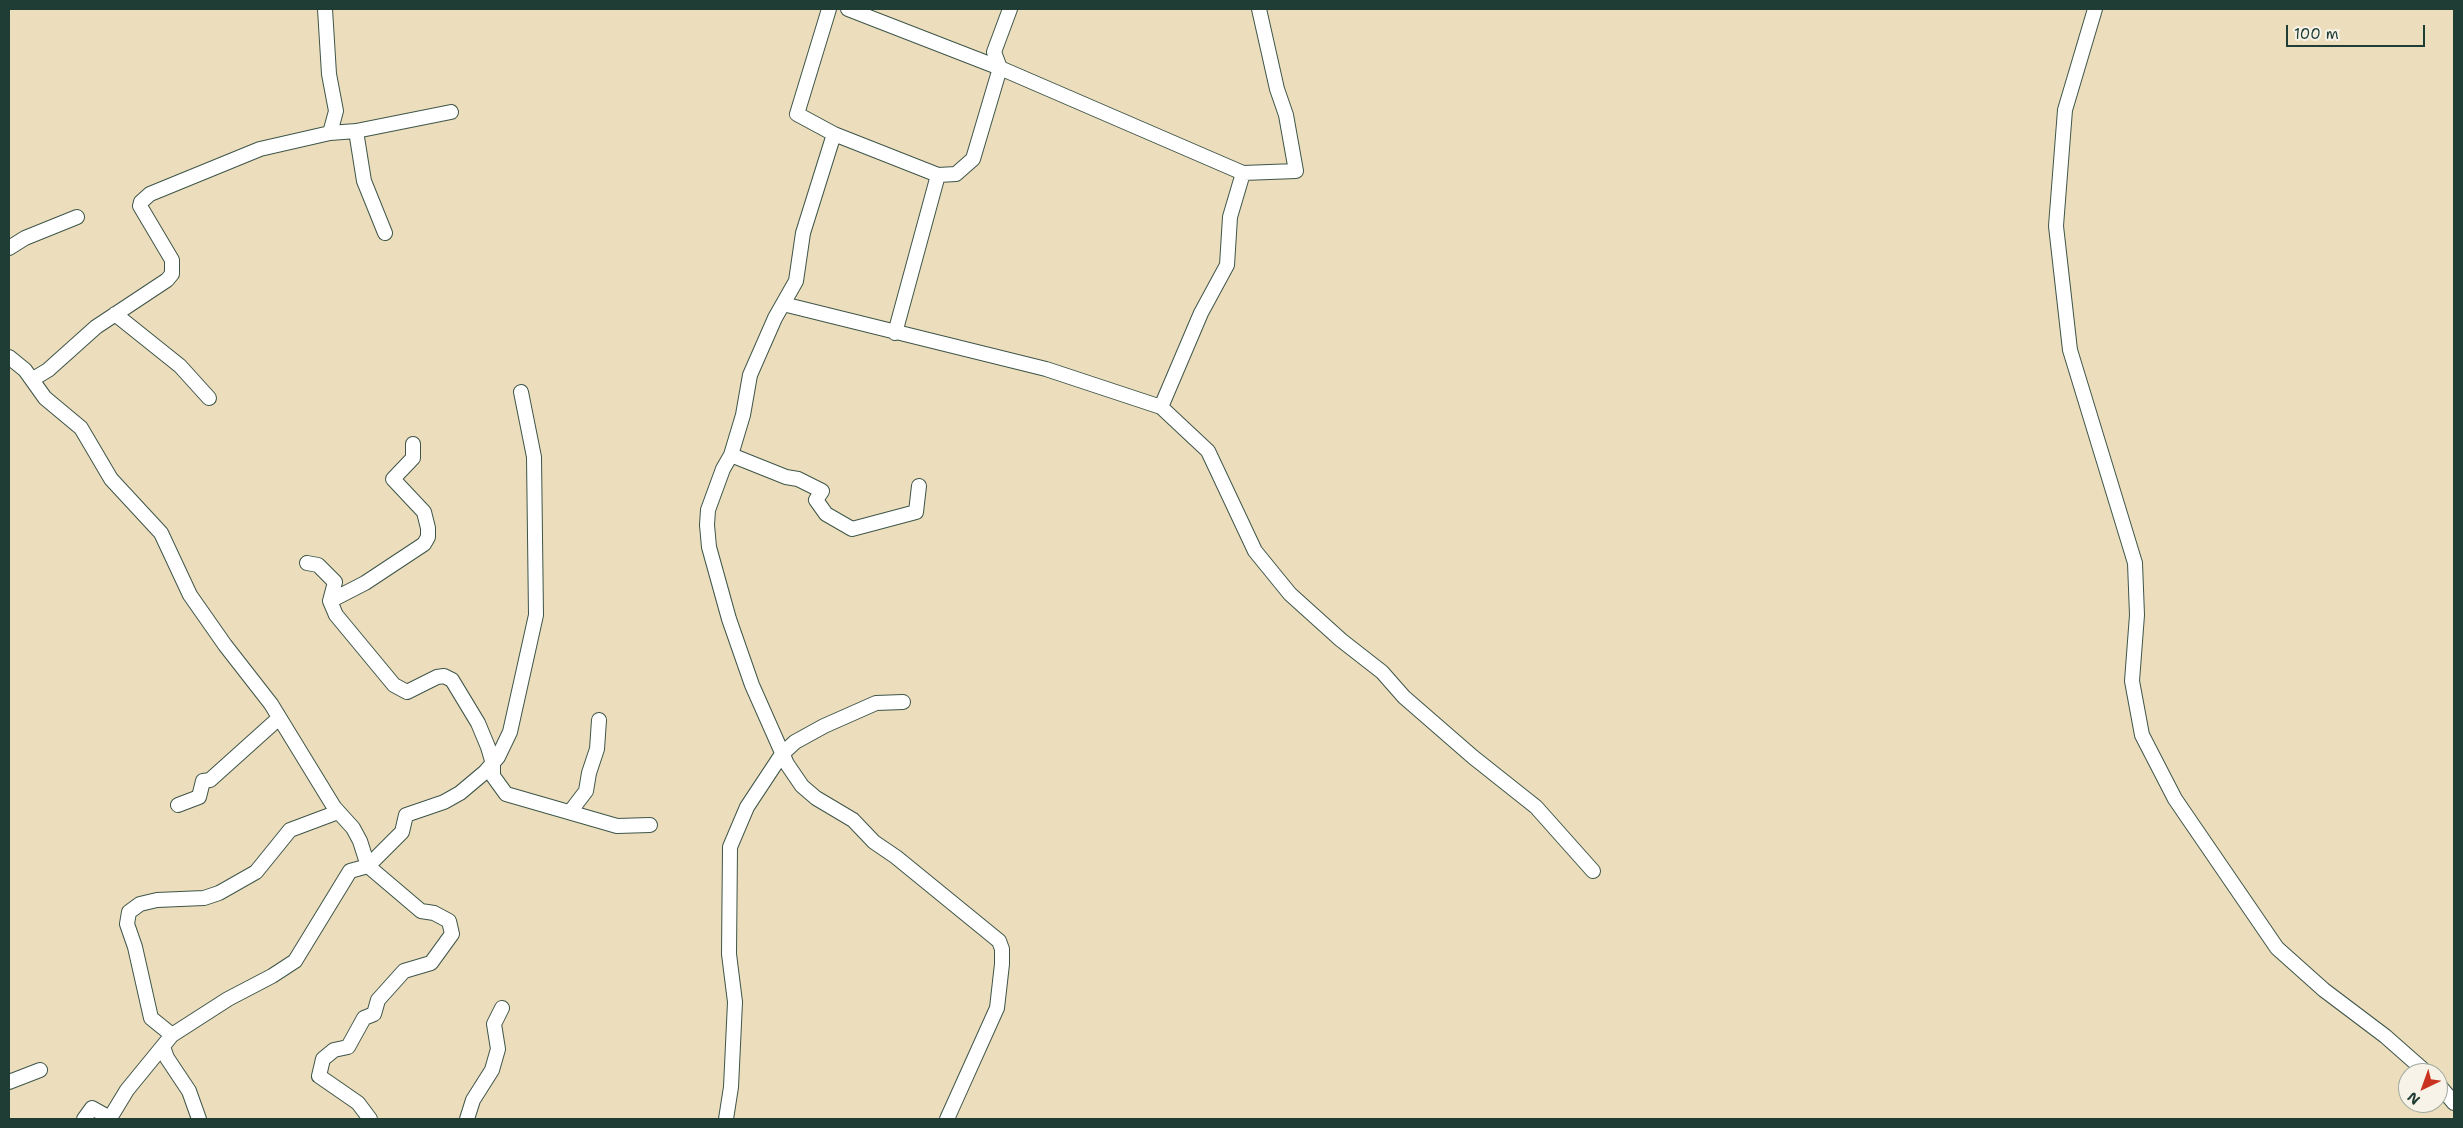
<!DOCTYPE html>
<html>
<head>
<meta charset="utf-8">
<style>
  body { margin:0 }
  #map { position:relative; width:2463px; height:1128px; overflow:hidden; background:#ecdebc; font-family:"Shantell Sans",sans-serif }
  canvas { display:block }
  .frame { position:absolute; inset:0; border:10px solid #1f3d34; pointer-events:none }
  .north { position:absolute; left:2398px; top:1063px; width:50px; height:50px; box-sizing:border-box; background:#f7f3e8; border:1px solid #a1aaa0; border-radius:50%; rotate:222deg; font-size:14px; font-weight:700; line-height:20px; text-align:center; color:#1f3d34 }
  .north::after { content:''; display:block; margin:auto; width:18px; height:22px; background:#c8321e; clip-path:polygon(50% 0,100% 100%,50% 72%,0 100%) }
  .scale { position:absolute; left:2286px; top:25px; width:139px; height:22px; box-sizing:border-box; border:2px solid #1f3d34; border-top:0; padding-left:6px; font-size:15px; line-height:18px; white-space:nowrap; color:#1f3d34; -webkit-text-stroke:4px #f7f3e8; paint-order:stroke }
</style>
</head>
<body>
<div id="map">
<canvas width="2463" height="1128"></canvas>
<div class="frame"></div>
<div class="north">N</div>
<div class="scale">100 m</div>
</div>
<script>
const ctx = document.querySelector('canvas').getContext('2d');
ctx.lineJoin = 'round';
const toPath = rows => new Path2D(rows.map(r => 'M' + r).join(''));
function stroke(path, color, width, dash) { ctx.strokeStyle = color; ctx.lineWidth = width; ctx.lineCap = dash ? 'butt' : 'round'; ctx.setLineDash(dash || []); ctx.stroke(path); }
const minor = toPath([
  [325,9,329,74,336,111,330,133],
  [829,9,797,114,834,134,803,233,796,281,775,318,750,375,743,415,731,455,723,469,708,510,707,525,709,547,729,619,752,685,787,764,802,786,816,798,853,820,874,842,896,857,999,941,1002,949,1002,964,997,1008,947,1119],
  [1010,9,994,52,1000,68,1243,173,1296,171,1286,115,1277,89,1259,9],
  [2095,9,2065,110,2056,226,2070,350,2135,563,2137,615,2132,681,2142,735,2175,799,2277,948,2324,990,2385,1036,2427,1073],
  [356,131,364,181,385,233],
  [834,134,938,175,956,174,973,159,1000,68,848,9],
  [9,248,25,238,77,217],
  [783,304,1046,369,1161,407,1201,313,1227,265,1230,217,1243,173],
  [115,314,180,366,209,398],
  [895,333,938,175],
  [9,357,25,370,45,398,81,428,111,479,161,533,190,595,225,645,271,704,334,807,353,828,360,841,368,866,421,911,434,913,449,921,452,934,431,963,404,971,378,1000,374,1014,364,1018,348,1047,334,1050,323,1059,319,1076,358,1103,370,1119],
  [33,379,48,370,96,327,167,280,172,274,172,260,140,206,141,202,150,194,260,149,330,133,356,131,451,112],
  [1161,407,1208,451,1255,551,1290,594,1341,640,1382,672,1404,697,1473,757,1536,807,1593,871],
  [731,455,786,477,798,479,822,491,816,500,826,514,852,529,916,512,919,486],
  [307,563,318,565,335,582,330,601,336,615,394,685,407,692,437,677,444,676,452,680,478,723,488,747,493,764,493,776,506,794,617,826,650,825],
  [330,601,365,583,424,544,428,537,428,528,424,512,393,479,413,458,413,444],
  [178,805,199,797,203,781,210,780,279,718],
  [570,812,586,791,589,773,597,749,599,720],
  [172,1035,151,1018,135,947,127,924,129,912,140,904,157,900,204,898,219,893,256,872,290,830,338,812],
  [163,1047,167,1058,189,1091,199,1119],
  [9,1082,40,1070],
  [2438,1084,2454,1103],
  [84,1119,92,1108,110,1118,127,1090,172,1035,228,999,272,976,295,961,350,871,368,866,402,832,406,815,444,802,460,793,485,772,498,757,510,732,536,615,534,457,521,392],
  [467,1119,473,1100,492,1070,498,1049,494,1024,502,1008],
  [726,1119,731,1087,735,1002,729,954,730,847,747,807,782,754,795,742,824,726,876,703,903,702]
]);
stroke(minor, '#3e5548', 16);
stroke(minor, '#fff', 14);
</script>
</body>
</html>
